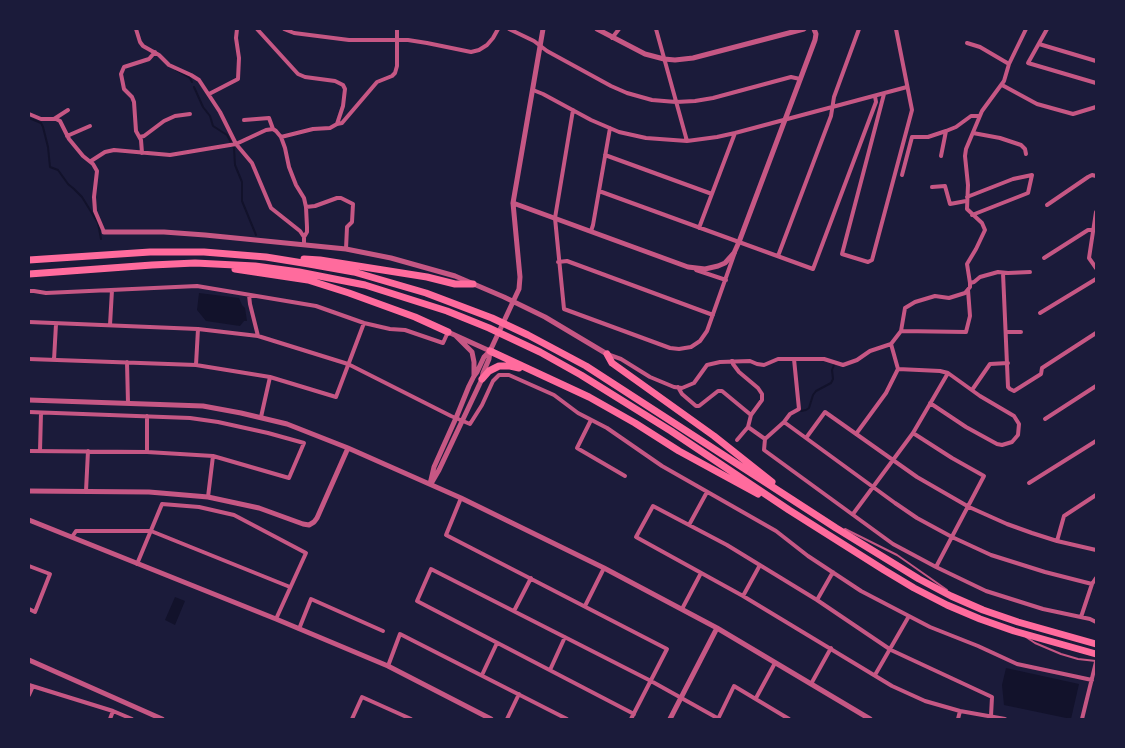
<!DOCTYPE html>
<html>
<head>
<meta charset="utf-8">
<style>
  body { margin:0 }
  #map { position:relative; width:1125px; height:748px; overflow:hidden; background:#1b1b3a; font-family:"Source Sans 3",sans-serif }
  canvas { display:block }
  .frame { position:absolute; inset:0; border:30px solid #1b1b3a; pointer-events:none }
</style>
</head>
<body>
<div id="map">
<canvas width="1125" height="748"></canvas>
<div class="frame"></div>
</div>
<script>
const ctx = document.querySelector('canvas').getContext('2d');
ctx.lineJoin = 'round';
function fillPath(path, color) { ctx.fillStyle = color; ctx.fill(path, 'evenodd'); }
const toPath = rows => new Path2D(rows.map(r => 'M' + r).join(''));
function stroke(path, color, width, dash) { ctx.strokeStyle = color; ctx.lineWidth = width; ctx.lineCap = dash ? 'butt' : 'round'; ctx.setLineDash(dash || []); ctx.stroke(path); }
const water = toPath([
  [199,293,239,298,242,305,245,308,247,321,244,321,240,326,206,321,197,310],
  [175,597,185,601,175,625,165,620],
  [1006,668,1079,684,1071,719,1004,705,1002,685]
]);
const stream = toPath([
  [176,70,190,78,192,82],
  [194,87,203,107,210,116,213,126,227,135,234,148,235,165,242,182,242,201,256,235],
  [29,118,41,123,43,127,48,147,50,167,58,170,68,184,74,189,82,197,98,223,101,239],
  [801,411,806,410,809,408,813,395,816,391,831,383,833,379,832,370,834,365]
]);
const service = toPath([
  [845,529,897,555,947,590],
  [1026,637,1035,643,1061,654,1078,659,1096,661]
]);
const minor = toPath([
  [136,29,140,42,143,46,159,55,169,65,191,75,199,80,220,112,236,144,252,163,271,208,300,231,304,237,304,244],
  [257,29,298,74,305,77,335,81,343,85,345,89,343,106,337,124,330,128,313,129,281,137],
  [284,29,294,33,349,40,408,40,427,43,471,52,479,50,487,45,493,38,498,29],
  [509,29,534,41,547,51,611,86,627,93,652,100,676,102,695,101,713,98,791,77,800,79],
  [656,29,687,141],
  [1047,29,1028,63,1096,83],
  [612,38,619,29],
  [967,43,980,47,1009,64],
  [1039,44,1096,61],
  [1002,85,1037,104,1073,114,1096,107],
  [533,90,543,94,591,120,619,132,646,138,687,141,717,137,735,133,907,87],
  [209,94,238,79,239,58,236,38,237,29],
  [884,94,842,254,868,262,872,260,912,110,896,29],
  [573,110,555,218,564,309,670,348,679,349,691,347,700,341,707,331,735,252],
  [29,114,41,119,56,119,60,121,69,139,83,156,93,164,97,171,94,197,95,211,104,232],
  [54,119,68,110],
  [244,120,269,118,273,129],
  [337,124,342,123,377,82,392,76,395,73,397,66,397,29],
  [946,131,956,127,971,116,979,116],
  [973,133,1000,138,1021,145,1025,149,1026,154],
  [67,136,90,126],
  [140,137,144,136,164,121,175,116,190,114],
  [142,153,141,140,136,131,134,102,132,97,124,89,121,74,124,67,149,59,155,52],
  [605,155,712,194],
  [91,161,105,152,114,150,170,155,236,144,266,130,273,129,276,131,281,137,285,148,289,167,296,185,304,198,306,207,307,227,307,232,304,237],
  [902,175,912,137,928,137,946,131,941,156],
  [932,187,945,186,950,204,966,201],
  [599,191,813,269,876,102,875,96],
  [967,197,1013,179,1032,175,1028,193,972,215],
  [1047,205,1088,177,1092,175,1096,176],
  [306,207,315,206,337,198,341,198,353,204,352,222,347,227,346,249],
  [1096,212,1089,258,1096,268],
  [699,228,735,133],
  [591,231,593,225,610,128],
  [778,256,831,116,834,97,859,29],
  [1044,258,1088,230,1093,230],
  [558,262,567,261,713,315],
  [696,270,726,280],
  [1003,273,1008,387,1010,389,1014,391,1041,374,1042,368,1096,333],
  [970,283,974,282,980,277,998,272,1008,273,1030,272],
  [29,291,34,291,46,293,197,286,316,306,364,323,390,329,405,330,443,343,448,332],
  [249,295,250,304,258,336],
  [1040,313,1096,279],
  [29,322,198,329,258,336,348,364,451,416,470,424,482,405,493,381,499,375,509,375,554,395,578,413,607,428,662,466,776,531,808,556,861,591,930,627,978,646,1017,664,1092,680],
  [110,325,112,290],
  [901,331,966,332,970,316,968,290],
  [1006,332,1021,332],
  [607,354,621,359,650,377,674,387,682,388,694,383,707,365,720,362,750,361,757,364,764,365,778,359,824,359,843,365,857,360,870,351,891,344,901,331,905,308,915,302,935,296,949,298,965,293,970,287,970,283,967,264,976,249,985,230,982,223,967,209,968,185,965,156,966,149,982,111,1004,81,1009,64,1026,29],
  [29,359,196,365,270,377,336,397,364,323],
  [54,360,56,324],
  [732,361,733,364,739,372,758,388,762,394,762,400,751,415,748,427,765,439,784,422,790,414,799,409,794,359],
  [127,362,128,403],
  [196,365,198,329],
  [898,369,940,371,948,373,980,396,1014,416,1019,424,1018,435,1012,442,1002,445,997,444,966,427,930,403],
  [678,387,682,394,696,406,699,406,718,391,722,391,751,415],
  [972,390,990,364,1008,363],
  [29,412,190,418,218,422,268,433,304,443,289,478,213,456,147,452,29,451],
  [261,417,270,377],
  [1045,419,1096,386],
  [591,420,577,448,625,476],
  [784,422,895,503,917,518,952,537,991,555,1045,572,1092,584],
  [913,433,952,458,984,476,936,567],
  [856,434,886,393,898,369,891,344],
  [806,438,825,412,917,477,969,507,1007,524,1032,533,1057,541,1096,550],
  [765,439,764,450,893,544,936,567,986,591,1043,609,1090,619,1096,622],
  [737,440,748,427],
  [40,451,41,413],
  [147,452,147,416],
  [1029,483,1096,441],
  [86,491,88,451],
  [208,497,213,456],
  [461,498,446,535,667,649,631,719],
  [853,514,913,433,948,373],
  [689,525,707,492],
  [72,537,76,531,151,531,290,587],
  [1057,541,1064,516,1096,495],
  [137,564,162,504,199,507,234,515,306,553,276,619],
  [29,566,50,574,35,612,29,609],
  [743,596,760,565],
  [817,600,833,572],
  [585,606,604,568],
  [682,609,701,573],
  [514,611,531,578],
  [1081,617,1092,584,1096,578],
  [299,629,311,599,383,631],
  [388,666,400,634,567,719],
  [550,670,565,637],
  [482,675,497,643],
  [875,675,909,616],
  [811,684,831,648],
  [29,685,113,711,132,719],
  [29,695,33,686],
  [756,698,775,663],
  [634,714,417,601,431,569,651,681,719,719],
  [991,716,992,697,891,650,817,600,727,545,653,506,636,537,743,596,892,686,925,701,960,711,1005,719],
  [110,719,113,711],
  [352,719,362,697,411,719],
  [507,719,519,694],
  [718,719,734,686,789,719],
  [958,719,960,711],
  [1082,719,1096,662]
]);
const tertiary = toPath([
  [597,29,645,54,664,59,675,60,693,58,804,29],
  [513,203,688,267,705,269,718,266,725,263,734,253,739,242,815,40,816,34,814,29],
  [104,232,164,232,205,235,346,249,391,258,455,276,504,297,545,317,607,354],
  [448,332,490,351],
  [456,336,472,352,474,362,474,376],
  [29,400,203,406,241,413,287,424,348,448,461,498,604,568,717,628,870,719],
  [432,482,439,470,482,379,483,373,489,359,490,351],
  [430,484,434,467,456,418,469,386,474,376,477,372,484,357,490,351,519,289,520,277,513,203,543,29],
  [29,491,149,492,208,497,259,508,303,524,309,525,314,522,317,518,348,448],
  [29,520,276,619,388,666,491,719],
  [29,660,162,719],
  [670,719,717,628]
]);
const motorway = toPath([
  [304,259,320,260,427,277,455,284,473,284],
  [29,260,150,252,204,252,266,257,309,264,354,272,426,293,492,318,528,335,586,366,836,528,919,579,951,596,983,610,1018,622,1096,644],
  [235,269,308,280,349,293,415,317,448,332],
  [29,274,152,265,195,263,255,266,299,272,365,285,447,311,489,328,540,352,581,375,671,431,789,510,884,570,914,588,947,605,980,619,1014,631,1096,654],
  [490,351,589,397,635,423,679,451,758,494],
  [607,354,612,363,714,436,772,482],
  [482,379,489,371,499,366,510,366,519,368]
]);
fillPath(water, '#12122b');
stroke(stream, '#12122b', 2);
stroke(service, '#c65784', 2);
stroke(minor, '#c65784', 4);
stroke(tertiary, '#c65784', 5);
stroke(motorway, '#ff6b9d', 7);
</script>
</body>
</html>
